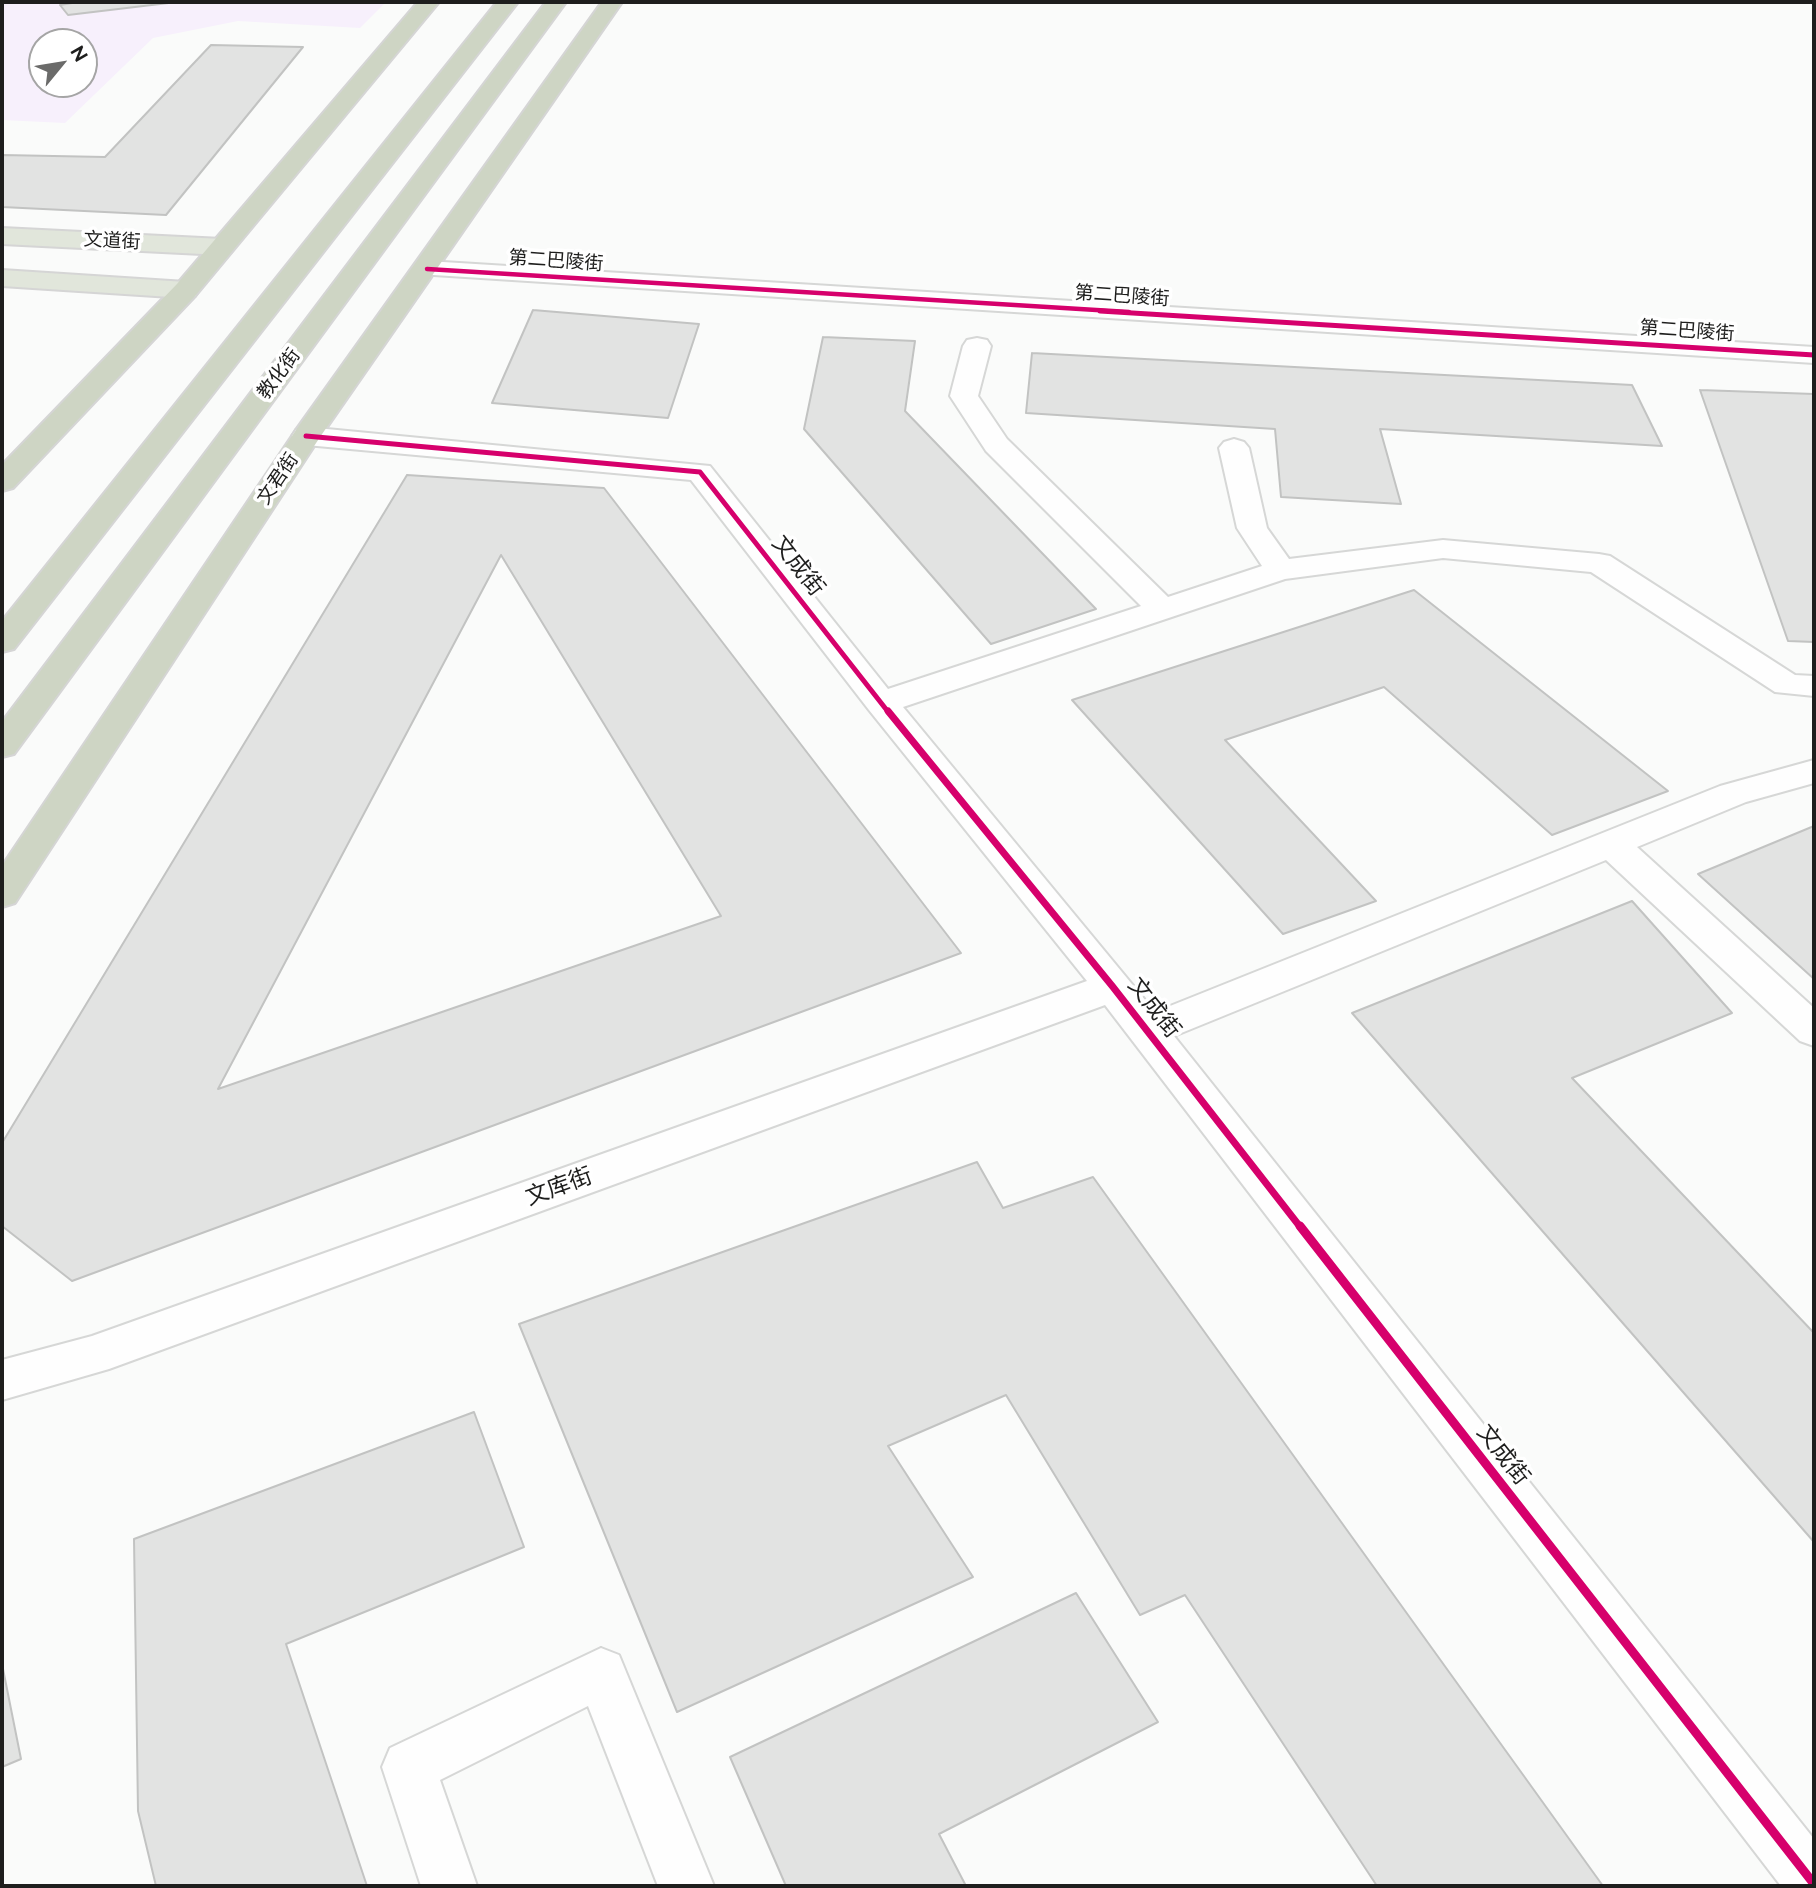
<!DOCTYPE html>
<html>
<head>
<meta charset="utf-8">
<style>
  body { margin:0 }
  #map { position:relative; width:1816px; height:1888px; overflow:hidden; background:#fafbfa; font-family:Raleway,sans-serif }
  canvas { display:block }
  .frame { position:absolute; inset:0; border:4px solid #1e1e1d; pointer-events:none }
  .north { position:absolute; left:28px; top:28px; width:70px; height:70px; box-sizing:border-box; background:#fff; border:2px solid #a5a5a5; border-radius:50%; rotate:60deg; font-size:19px; font-weight:700; line-height:28px; text-align:center; color:#1e1e1d }
  .north::after { content:''; display:block; margin:auto; width:24px; height:32px; background:#6b6b6a; clip-path:polygon(50% 0,100% 100%,50% 72%,0 100%) }
</style>
</head>
<body>
<div id="map">
<canvas width="1816" height="1888"></canvas>
<div class="frame"></div>
<div class="north">N</div>
</div>
<script>
const ctx = document.querySelector('canvas').getContext('2d');
ctx.lineJoin = 'round';
function fillPath(path, color) { ctx.fillStyle = color; ctx.fill(path, 'evenodd'); }
const toPath = rows => new Path2D(rows.map(r => 'M' + r).join(''));
function stroke(path, color, width, dash) { ctx.strokeStyle = color; ctx.lineWidth = width; ctx.lineCap = dash ? 'butt' : 'round'; ctx.setLineDash(dash || []); ctx.stroke(path); }
function write(font, color, halo, rows, align = 'center') {
  ctx.font = font + ' Raleway,"Noto Sans SC",sans-serif'; ctx.lineWidth = 7; ctx.setLineDash([]); ctx.textBaseline = 'middle'; ctx.strokeStyle = halo; ctx.fillStyle = color; for (const [text, x, y, turn = 0] of rows) {
    ctx.save(); ctx.translate(x, y); ctx.rotate((+turn || 0) * Math.PI / 180); ctx.textAlign = isNaN(turn) ? turn : align; if (halo) ctx.strokeText(text, 0, 0); ctx.fillText(text, 0, 0); ctx.restore();
  }
}
const green = toPath([
  [2,2,78,2,60,5,68,15,177,2,386,2,360,28,238,21,153,38,65,123,2,120],
  [42,42,84,42,84,84,42,84]
]);
const building = toPath([
  [78,2,177,2,68,15,60,5,78,2],
  [211,45,303,47,166,215,2,207,2,155,105,157,211,45],
  [533,310,699,324,668,418,492,403,533,310],
  [823,337,915,341,905,411,1096,609,991,644,804,429,823,337],
  [1032,353,1632,385,1662,446,1380,429,1401,504,1281,497,1275,429,1026,413,1032,353],
  [1700,390,1814,394,1814,642,1788,641,1700,390],
  [407,475,604,488,961,953,72,1281,2,1226,2,1143,407,475],
  [501,555,721,916,218,1089,501,555],
  [1414,590,1668,791,1552,835,1384,687,1225,740,1376,901,1283,934,1072,700,1414,590],
  [1814,826,1814,979,1698,874,1814,826],
  [1632,901,1732,1013,1572,1078,1814,1333,1814,1542,1352,1013,1632,901],
  [977,1162,1003,1208,1093,1177,1603,1886,1377,1886,1185,1595,1140,1615,1006,1395,888,1446,973,1577,677,1712,519,1324,977,1162],
  [474,1412,524,1547,286,1644,367,1886,156,1886,138,1811,134,1539,474,1412],
  [1076,1593,1158,1722,939,1834,966,1886,786,1886,730,1757,1076,1593],
  [2,1664,21,1759,2,1767,2,1664]
]);
const minor = toPath([
  [427,261,1814,347,1814,363,418,274,414,269,418,264,427,261],
  [977,338,987,340,991,346,978,396,1007,439,1168,597,1262,566,1237,528,1219,448,1224,442,1234,439,1244,442,1249,448,1267,528,1289,559,1443,540,1599,554,1610,556,1795,675,1814,676,1814,696,1775,692,1591,572,1443,558,1285,579,903,707,1155,1012,1720,786,1814,760,1814,783,1746,802,1637,847,1814,1008,1814,1046,1800,1041,1606,860,1174,1036,1814,1839,1814,1886,1781,1886,1105,1005,109,1369,2,1400,2,1360,92,1336,1087,981,869,710,691,480,306,445,296,442,292,436,296,430,306,427,710,466,888,689,1141,606,986,451,950,396,963,346,967,340,977,338],
  [601,1648,619,1655,714,1886,658,1886,588,1706,440,1780,477,1886,421,1886,382,1767,390,1748,601,1648]
]);
const major = toPath([
  [2,228,222,239,231,242,235,247,231,252,222,255,2,244,2,228],
  [2,270,186,282,195,284,199,290,195,296,186,298,2,286,2,270]
]);
const highway = toPath([
  [418,2,439,2,195,296,13,488,2,491,2,465,177,284,418,2],
  [497,2,518,2,14,649,2,652,2,621,497,2],
  [546,2,566,2,14,754,2,757,2,722,546,2],
  [602,2,622,2,320,437,15,903,2,907,2,866,296,430,602,2]
]);
const cyclewayFar3 = toPath([
  [427,269,1129,312]
]);
const cyclewayFar2 = toPath([
  [1100,311,1814,355],
  [306,436,700,472,889,713]
]);
const cyclewayFar1 = toPath([
  [888,711,1113,987,1301,1228]
]);
const cycleway = toPath([
  [1300,1226,1814,1884]
]);
const farStreetnames = [
  ["文道街",112,241,3],
  ["第二巴陵街",556,261,4],
  ["第二巴陵街",1122,296,4],
  ["第二巴陵街",1687,331,4],
  ["教化街",279,374,-53],
  ["文君街",278,479,-56]
];
const streetNames = [
  ["文成街",798,566,52],
  ["文成街",1154,1008,52],
  ["文库街",559,1187,-20],
  ["文成街",1503,1455,52]
];
fillPath(green, '#f7f0fc');
fillPath(building, '#e2e3e2');
stroke(building, '#c2c3c2', 2);
stroke(minor, '#d6d7d6', 4);
stroke(major, '#d5d5d5', 4);
stroke(highway, '#d5d5d5', 4);
fillPath(minor, '#fefefe');
fillPath(major, '#e1e6db');
fillPath(highway, '#ced5c4');
stroke(cyclewayFar3, '#d6006c', 4.5);
stroke(cyclewayFar2, '#d6006c', 5);
stroke(cyclewayFar1, '#d6006c', 7);
stroke(cycleway, '#d6006c', 9);
write('19px', '#1e1e1d', '#fff', farStreetnames);
write('23px', '#1e1e1d', '#fff', streetNames);
</script>
</body>
</html>
